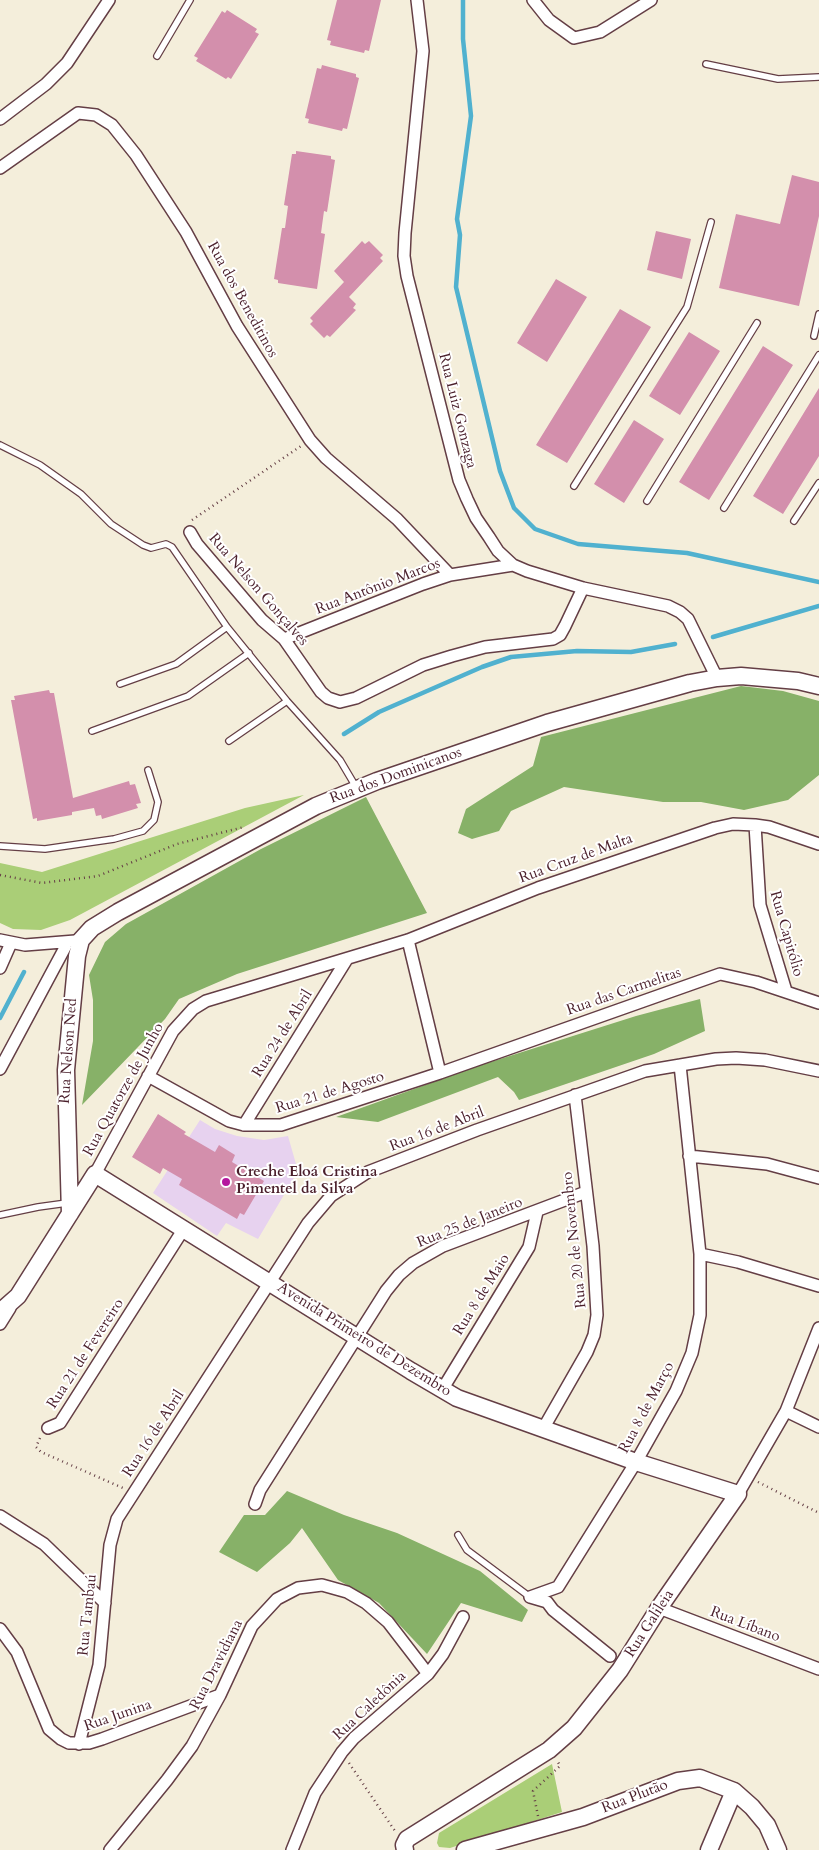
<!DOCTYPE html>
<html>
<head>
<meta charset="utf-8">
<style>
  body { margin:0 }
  canvas { display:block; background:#f4eedb }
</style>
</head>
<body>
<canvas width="819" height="1850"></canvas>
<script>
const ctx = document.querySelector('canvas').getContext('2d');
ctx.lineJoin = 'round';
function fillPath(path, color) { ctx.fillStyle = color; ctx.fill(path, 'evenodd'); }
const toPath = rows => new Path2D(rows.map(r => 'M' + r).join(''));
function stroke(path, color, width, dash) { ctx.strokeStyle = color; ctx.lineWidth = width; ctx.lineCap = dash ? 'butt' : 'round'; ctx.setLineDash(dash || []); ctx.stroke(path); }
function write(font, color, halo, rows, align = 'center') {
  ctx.font = font + ' Cardo,serif'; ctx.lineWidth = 4; ctx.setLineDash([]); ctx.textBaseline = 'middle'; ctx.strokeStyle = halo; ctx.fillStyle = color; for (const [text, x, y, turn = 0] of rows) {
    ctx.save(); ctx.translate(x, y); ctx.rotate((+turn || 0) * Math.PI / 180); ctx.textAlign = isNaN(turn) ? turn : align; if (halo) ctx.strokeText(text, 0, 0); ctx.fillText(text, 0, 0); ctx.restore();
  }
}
const built = toPath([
  [200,1120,215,1129,237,1136,264,1140,288,1136,298,1171,258,1239,226,1223,217,1236,153,1193]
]);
const green = toPath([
  [304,795,70,920,41,930,13,929,0,923,0,863,42,872,245,808],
  [552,1764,562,1812,450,1848,439,1847,437,1843,439,1833]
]);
const forest = toPath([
  [741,686,783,691,819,701,819,775,788,800,744,810,701,802,663,802,564,787,511,811,499,831,472,839,458,833,466,809,533,766,541,737],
  [366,797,427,913,237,974,179,999,165,1019,82,1105,93,1041,93,1000,89,975,105,942,126,924,261,849],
  [700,999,705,1031,654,1054,519,1100,514,1092,498,1077,378,1122,336,1117,478,1066,636,1016],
  [287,1491,344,1515,397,1533,480,1571,528,1610,522,1622,461,1603,427,1654,379,1603,338,1580,302,1528,290,1543,257,1572,219,1552,244,1515,265,1515]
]);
const stream = toPath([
  [463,0,463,39,471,116,457,219,460,235,456,287,500,471,514,508,535,529,578,544,687,553,819,582],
  [713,637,819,606],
  [344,734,379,712,482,667,511,657,577,651,631,652,675,644],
  [0,1018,24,972]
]);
const building = toPath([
  [337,0,381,0,369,51,365,50,364,53,330,45,331,41,327,40],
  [227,10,257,29,255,32,259,34,231,79,228,77,226,79,196,61,198,58,194,56,222,11,225,13],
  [322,65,356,74,356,77,359,78,347,129,343,128,342,131,308,123,309,119,305,118,317,68,321,69],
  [296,151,331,156,331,159,335,160,327,212,324,211,321,233,325,234,317,289,278,283,278,280,274,279,282,228,285,228,288,206,284,205,292,154,296,154],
  [792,175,819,182,819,216,799,306,719,288,736,214,780,224],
  [656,231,691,239,682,279,647,270],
  [362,241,365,244,369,241,383,255,380,258,383,261,349,297,356,304,353,308,356,310,330,337,327,335,324,338,310,324,313,321,310,318,344,282,334,271],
  [556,279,587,297,547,362,517,343],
  [620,309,651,327,567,463,536,445],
  [689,332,720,351,680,415,649,396],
  [763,346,793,365,709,500,679,482],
  [819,388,819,456,783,514,753,496],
  [634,420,664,439,624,503,594,484],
  [49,690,50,693,54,693,73,798,129,781,130,785,135,784,141,803,136,804,138,808,102,819,101,815,96,816,94,808,72,812,72,815,37,821,37,818,33,819,11,700,15,700,14,696],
  [158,1114,186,1132,184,1134,215,1152,219,1145,235,1155,232,1162,264,1181,244,1215,240,1213,237,1219,179,1185,182,1179,163,1168,160,1174,132,1157]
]);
const path = toPath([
  [192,520,301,446],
  [0,875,42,883,98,876,177,844,244,827],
  [40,1438,36,1447,41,1452,123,1488],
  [758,1482,819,1513],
  [349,1763,395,1831],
  [538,1816,533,1791,560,1766,558,1762]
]);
const lane = toPath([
  [157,56,190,0],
  [706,64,778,79,819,77],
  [814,336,819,314],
  [0,445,40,465,81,494,111,524,143,545,151,548,166,544,172,547,227,627,287,701,340,760,356,787],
  [574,486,687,307,711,222],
  [647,501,757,323],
  [724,508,819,355],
  [794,521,819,483],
  [120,684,176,664,227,627],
  [92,731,188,696,249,653],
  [229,741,287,701],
  [0,846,45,849,114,839,143,831,154,820,158,802,148,770],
  [0,1215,38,1207,67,1203],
  [458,1535,467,1550,530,1597]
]);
const street = toPath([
  [417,0,423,51,405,233,404,256,407,276,459,480,467,499,476,518,489,537,498,551,513,565,527,571,583,588,668,606,680,612,688,619,717,678],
  [533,0,549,20,574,38,600,32,651,0],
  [0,119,46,84,67,63,109,0],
  [0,168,78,113,96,115,112,125,136,155,186,232,237,326,310,440,326,458,397,519,450,575],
  [190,532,197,544,262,620,284,639,321,692,328,698,340,702,356,698,423,665,452,656,485,647,553,639,560,635,565,626,583,588],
  [284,639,423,584,450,575,513,565],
  [755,825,760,905,786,991],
  [0,940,25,945,75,941],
  [408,940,440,1073],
  [0,968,11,943],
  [0,1069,68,942],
  [148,1076,229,1121,244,1125,281,1125,440,1073,720,974,756,982,819,1003],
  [244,1125,347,959],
  [689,1156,767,1164,819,1178],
  [95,1174,173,1031,193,1009,206,1001,408,940,538,888,715,828,733,824,755,825,769,827,819,844],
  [700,1254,738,1262,819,1286],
  [0,1324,10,1308],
  [442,1390,529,1247,537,1212],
  [786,1411,819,1427],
  [48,1428,60,1423,183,1230],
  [543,1429,587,1352,594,1335,597,1315,593,1246,575,1095],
  [738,1494,786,1411,819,1328],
  [255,1504,260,1490,386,1291,399,1275,413,1263,443,1246,586,1192],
  [0,1516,44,1544,105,1603],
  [530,1597,558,1587,636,1462,676,1391,692,1353,700,1315,700,1254,680,1065],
  [530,1597,547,1602,553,1610,610,1656],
  [659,1608,819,1669],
  [0,1629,17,1652,49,1729,61,1739,69,1743,89,1743,102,1739,220,1695],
  [79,1744,99,1665,110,1545,117,1519,308,1223,331,1196,368,1172,477,1130,645,1071,716,1059,736,1058,765,1060,819,1071],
  [110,1850,167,1780,192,1746,220,1695,252,1626,277,1599,298,1588,322,1585,347,1592,366,1603,388,1622,428,1674],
  [292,1850,315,1793,342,1752,354,1738,428,1674,443,1654,463,1617]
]);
const secondary = toPath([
  [95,1174,411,1371,457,1398,636,1462,738,1494,659,1608,620,1670,574,1728,549,1750,407,1839,404,1845,405,1850],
  [70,1214,66,1070,77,956,81,940,92,928,118,912,316,806,377,781,547,723,690,683,717,678,741,676,798,681,819,686],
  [0,1312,18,1296,95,1174],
  [465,1850,583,1817,678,1781,700,1778,734,1791,752,1807,767,1825,778,1850],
  [709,1850,734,1791]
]);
const markers = [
  [226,1182,5,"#b5179e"]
];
const streetNames = [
  ["Rua dos Beneditinos",242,300,61],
  ["Rua Luiz Gonzaga",457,411,76],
  ["Rua Antônio Marcos",378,587,-21],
  ["Rua Nelson Gonçalves",258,590,49],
  ["Rua dos Dominicanos",396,776,-20],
  ["Rua Cruz de Malta",576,859,-20],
  ["Rua Capitólio",786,934,74],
  ["Rua das Carmelitas",624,992,-19],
  ["Rua 24 de Abril",283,1034,-58],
  ["Rua Nelson Ned",69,1051,-86],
  ["Rua Quatorze de Junho",124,1090,-61],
  ["Rua 21 de Agosto",330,1093,-17],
  ["Rua 16 de Abril",437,1130,-21],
  ["Rua 25 de Janeiro",470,1223,-22],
  ["Rua 20 de Novembro",575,1240,-96],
  ["Rua 8 de Maio",482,1295,-58],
  ["Avenida Primeiro de Dezembro",364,1340,32],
  ["Rua 21 de Fevereiro",86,1354,-57],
  ["Rua 8 de Março",647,1408,-62],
  ["Rua 16 de Abril",154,1434,-57],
  ["Rua Tambaú",88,1615,-84],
  ["Rua Galileia",650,1624,-57],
  ["Rua Líbano",745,1625,21],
  ["Rua Dravidiana",217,1665,-63],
  ["Rua Caledônia",370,1706,-43],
  ["Rua Junina",118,1716,-19],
  ["Rua Plutão",635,1797,-21]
];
const poiNames = [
  ["Creche Eloá Cristina",236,1173],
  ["Pimentel da Silva",236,1190]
];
fillPath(built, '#e7d2ef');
fillPath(green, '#aace77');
fillPath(forest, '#87b168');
stroke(stream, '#50b1cf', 4.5);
fillPath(building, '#d38fac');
stroke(lane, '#643e45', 8);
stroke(street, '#643e45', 14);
stroke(secondary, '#643e45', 19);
stroke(path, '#643e45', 2.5, [1, 4]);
stroke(lane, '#fff', 5.5);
stroke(street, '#fff', 11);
stroke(secondary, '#fff', 16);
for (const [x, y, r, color] of markers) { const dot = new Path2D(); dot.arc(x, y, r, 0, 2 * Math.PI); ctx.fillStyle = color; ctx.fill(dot); stroke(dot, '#fff', 2); }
write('15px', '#4a1f2b', '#fff', streetNames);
write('bold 15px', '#4a1f2b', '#fff', poiNames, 'left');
</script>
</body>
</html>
